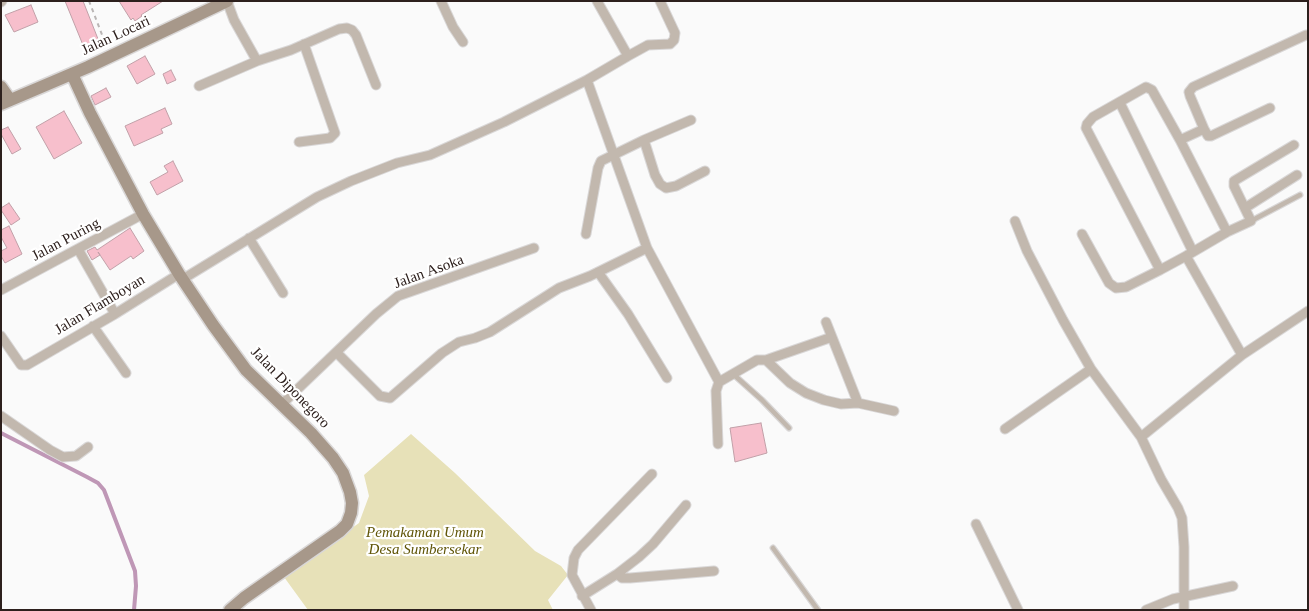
<!DOCTYPE html>
<html>
<head>
<meta charset="utf-8">
<style>
  body { margin:0 }
  #map { position:relative; width:1309px; height:611px; overflow:hidden; background:#fafafa; font-family:"Times New Roman",serif }
  canvas { display:block }
  .frame { position:absolute; inset:0; border:2px solid #2d201d; pointer-events:none }
</style>
</head>
<body>
<div id="map">
<canvas width="1309" height="611"></canvas>
<div class="frame"></div>
</div>
<script>
const ctx = document.querySelector('canvas').getContext('2d');
ctx.lineJoin = 'round';
function fillPath(path, color) { ctx.fillStyle = color; ctx.fill(path, 'evenodd'); }
const toPath = rows => new Path2D(rows.map(r => 'M' + r).join(''));
function stroke(path, color, width, dash) { ctx.strokeStyle = color; ctx.lineWidth = width; ctx.lineCap = dash ? 'butt' : 'round'; ctx.setLineDash(dash || []); ctx.stroke(path); }
function write(font, color, halo, rows, align = 'center') {
  ctx.font = font + ' "Times New Roman",serif'; ctx.lineWidth = 4.5; ctx.setLineDash([]); ctx.textBaseline = 'middle'; ctx.strokeStyle = halo; ctx.fillStyle = color; for (const [text, x, y, turn = 0] of rows) {
    ctx.save(); ctx.translate(x, y); ctx.rotate((+turn || 0) * Math.PI / 180); ctx.textAlign = isNaN(turn) ? turn : align; if (halo) ctx.strokeText(text, 0, 0); ctx.fillText(text, 0, 0); ctx.restore();
  }
}
const green = toPath([
  [411,434,455,473,535,551,561,566,568,575,548,600,553,610,308,610,284,577,359,523,369,496,364,475]
]);
const stream = toPath([
  [1,433,87,477,98,483,104,490,135,571,136,586,134,610]
]);
const building = toPath([
  [65,1,83,1,100,44,85,50,65,1],
  [119,1,163,1,141,15,142,16,135,21,133,18,131,20,119,1],
  [31,5,38,22,14,32,5,15,31,5],
  [145,56,155,74,137,84,127,66,145,56],
  [171,70,176,80,167,84,163,74,171,70],
  [106,88,111,97,95,105,91,96,106,88],
  [165,108,172,124,161,129,163,133,134,146,125,126,165,108],
  [64,111,82,143,54,159,36,127,64,111],
  [8,127,21,149,12,154,1,134,1,130,8,127],
  [173,161,183,181,157,195,150,182,168,172,164,166,173,161],
  [9,203,20,219,11,225,1,210,1,208,9,203],
  [9,226,22,254,5,263,1,256,1,251,7,248,1,237,1,230,9,226],
  [130,228,144,251,133,259,131,256,110,270,98,252,100,255,92,260,87,251,95,247,97,250,130,228],
  [761,423,767,453,735,462,730,428,761,423]
]);
const path = toPath([
  [89,1,106,45]
]);
const lane = toPath([
  [1251,221,1300,195],
  [733,374,762,400,789,428],
  [773,548,818,610]
]);
const street = toPath([
  [227,1,234,20,257,61,291,50,339,29,347,28,352,30,356,35,376,85],
  [441,1,453,27,463,42],
  [1,2,2,1],
  [628,56,648,45,670,44,674,40,675,33,660,1],
  [587,80,647,248,719,382,716,391,718,444],
  [199,86,257,61],
  [1120,103,1193,252],
  [1204,129,1190,96,1189,92,1193,87,1306,35],
  [644,140,655,175,660,184,666,188,676,186,705,171],
  [1180,140,1204,129,1208,136,1211,136,1270,108],
  [299,142,330,138,335,133,304,44],
  [1245,208,1297,175],
  [1015,221,1027,251,1063,320,1091,369],
  [586,234,598,168,601,161,644,140,691,120],
  [1082,234,1109,283,1116,288,1126,287,1160,270],
  [249,238,283,293],
  [78,249,115,314],
  [1186,256,1160,270,1086,128,1087,124,1093,117,1146,87,1152,90,1180,140,1227,232],
  [598,272,628,314,667,378],
  [183,279,317,197,351,181,397,163,430,155,504,122,587,80,628,56,597,1],
  [1,290,143,214],
  [826,322,858,403],
  [93,326,126,373],
  [1,336,21,365,27,365,115,314,179,274],
  [337,353,380,396,390,398,442,353,459,342,475,338,490,332,559,288,590,276,647,248],
  [1242,355,1308,311],
  [766,360,790,383,806,393,824,400,841,404,858,403,894,411],
  [719,382,757,360,766,360,832,337],
  [282,404,376,314,398,296,534,248],
  [1,416,50,450,63,457,76,456,88,447],
  [1005,429,1091,369,1141,437,1161,479,1178,508,1182,518,1184,547,1184,610],
  [1141,437,1242,355,1186,256,1227,232,1251,221,1234,186,1234,181,1294,145],
  [976,524,1018,610],
  [617,574,622,578,630,578,714,571],
  [582,596,617,574,639,557,653,544,686,505],
  [591,610,572,575,574,558,578,550,652,474],
  [1146,610,1173,599,1233,586]
]);
const secondary = toPath([
  [72,74,90,113,143,214,179,274,213,325,246,370,311,433,333,458,343,473,350,492,352,503,351,513,347,524,340,531,244,598,230,610],
  [1,87,10,100],
  [1,104,88,67,227,1]
]);
const streetNames = [
  ["Jalan Locari",116,36,-25],
  ["Jalan Puring",66,240,-28],
  ["Jalan Asoka",429,272,-20],
  ["Jalan Flamboyan",100,305,-31],
  ["Jalan Diponegoro",290,388,46]
];
const parkNames = [
  ["Pemakaman Umum",425,533],
  ["Desa Sumbersekar",425,550]
];
fillPath(green, '#e7e1b8');
stroke(stream, '#bf97b6', 4);
fillPath(building, '#f7bfcc');
stroke(building, '#c1a0a8', 1);
stroke(lane, '#d9d7d7', 7);
stroke(street, '#d9d7d7', 11);
stroke(secondary, '#d9d7d7', 15);
stroke(path, '#bab6b5', 2, [4, 4]);
stroke(lane, '#c2b8ae', 4.5);
stroke(street, '#c2b8ae', 9);
stroke(secondary, '#a7988a', 12);
write('15px', '#2d201d', '#fff', streetNames);
write('italic 15px', '#605507', '#fff', parkNames);
</script>
</body>
</html>
